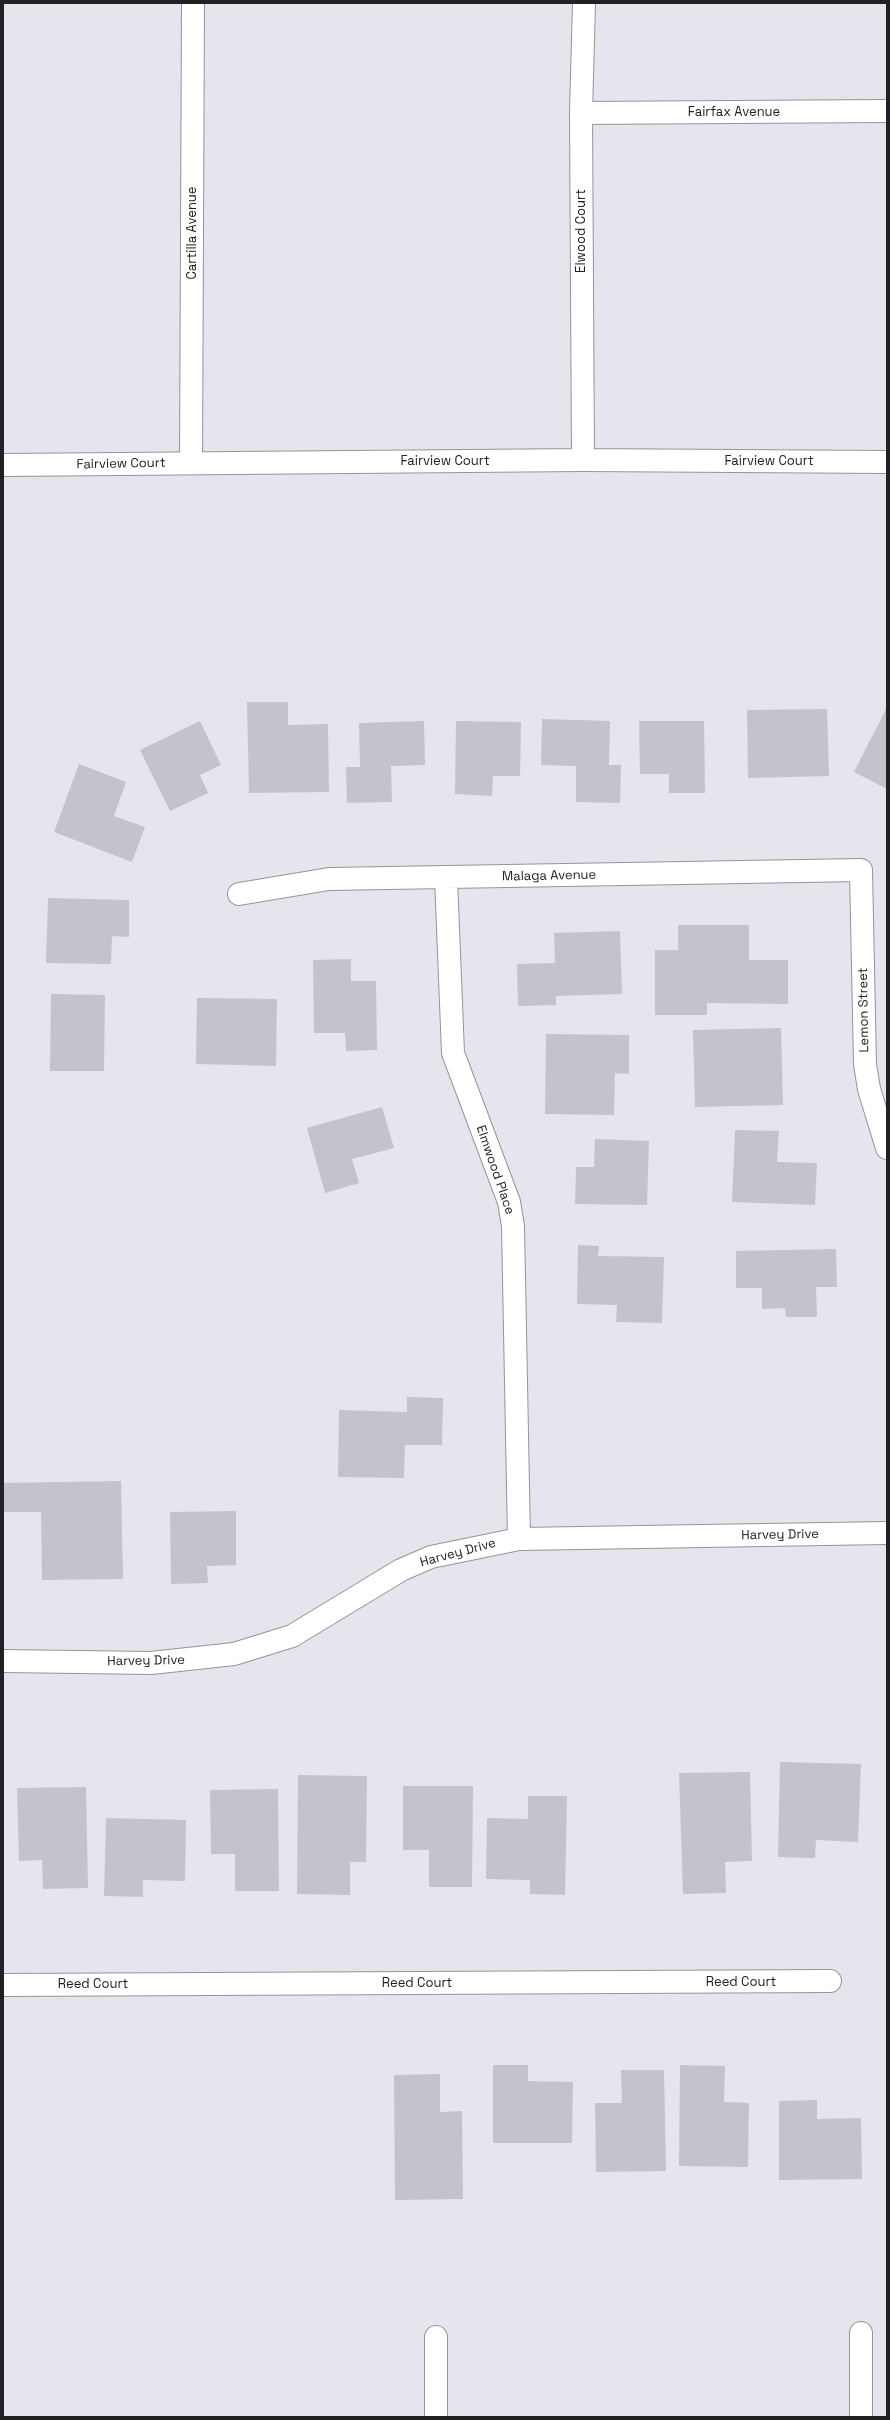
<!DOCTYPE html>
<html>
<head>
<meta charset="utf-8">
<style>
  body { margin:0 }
  #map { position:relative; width:890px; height:2420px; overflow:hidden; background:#e6e5ed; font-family:"Space Grotesk",sans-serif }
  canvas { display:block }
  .frame { position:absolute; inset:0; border:4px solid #212124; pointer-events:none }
</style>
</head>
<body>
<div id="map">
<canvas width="890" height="2420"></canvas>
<div class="frame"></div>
</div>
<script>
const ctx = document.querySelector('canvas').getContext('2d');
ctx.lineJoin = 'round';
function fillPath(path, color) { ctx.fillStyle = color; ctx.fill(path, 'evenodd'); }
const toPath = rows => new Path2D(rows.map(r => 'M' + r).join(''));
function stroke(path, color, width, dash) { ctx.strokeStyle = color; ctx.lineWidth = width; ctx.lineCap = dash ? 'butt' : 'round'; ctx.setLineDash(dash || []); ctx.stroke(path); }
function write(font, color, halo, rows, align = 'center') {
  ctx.font = font + ' "Space Grotesk",sans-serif'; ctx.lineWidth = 3; ctx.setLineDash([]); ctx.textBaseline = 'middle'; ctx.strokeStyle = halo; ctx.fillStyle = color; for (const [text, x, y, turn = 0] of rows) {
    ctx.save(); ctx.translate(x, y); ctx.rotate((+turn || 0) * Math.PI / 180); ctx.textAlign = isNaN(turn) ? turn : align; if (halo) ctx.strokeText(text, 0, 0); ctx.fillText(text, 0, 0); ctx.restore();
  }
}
const building = toPath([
  [247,702,288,702,288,725,328,724,329,792,249,793],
  [887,707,887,789,854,772],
  [827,709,829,776,748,778,747,710],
  [542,719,610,721,609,765,621,765,620,803,576,802,576,766,541,765],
  [200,721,221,765,200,775,208,793,170,811,140,750],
  [424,721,425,765,391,766,392,802,347,803,346,767,360,767,359,723],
  [456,721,521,722,520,776,493,776,492,796,455,794],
  [639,721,704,721,705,793,669,793,669,774,640,774],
  [79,764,126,782,114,816,145,827,132,862,54,832],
  [48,898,129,900,129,937,112,936,111,964,46,963],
  [678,925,749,925,749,960,788,960,788,1004,707,1003,707,1015,655,1015,655,950,678,950],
  [620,931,622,994,556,996,556,1005,518,1006,517,964,555,963,554,933],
  [351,959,351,981,376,981,377,1050,346,1051,345,1033,314,1033,313,960],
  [51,994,105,995,104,1071,50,1071],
  [197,998,277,999,276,1066,196,1064],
  [781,1028,783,1105,695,1107,693,1030],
  [546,1034,629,1035,629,1074,615,1073,614,1115,545,1114],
  [382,1107,394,1148,352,1159,359,1183,325,1193,307,1128],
  [735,1130,779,1131,777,1162,817,1163,815,1205,732,1202],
  [595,1139,649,1141,647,1205,575,1204,576,1167,594,1167],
  [578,1245,599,1246,598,1256,664,1257,662,1323,616,1322,617,1305,577,1304],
  [836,1249,837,1287,816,1287,817,1317,786,1317,785,1308,762,1309,762,1288,736,1288,736,1251],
  [407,1397,443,1398,442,1445,405,1445,404,1478,338,1477,339,1410,407,1412],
  [121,1481,123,1579,42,1580,41,1512,3,1512,3,1483],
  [236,1511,236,1565,207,1566,208,1583,171,1584,170,1512],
  [780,1762,861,1764,858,1842,816,1840,815,1858,778,1857],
  [750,1772,752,1861,725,1862,726,1893,683,1894,679,1773],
  [298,1775,367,1776,366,1862,350,1862,350,1895,297,1894],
  [403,1786,473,1786,472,1887,429,1887,429,1850,403,1850],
  [86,1787,88,1888,43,1889,42,1860,19,1861,17,1788],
  [278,1789,279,1891,235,1891,235,1854,211,1854,210,1790],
  [528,1796,567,1796,565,1895,530,1894,530,1880,486,1879,487,1818,528,1819],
  [106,1818,186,1820,185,1881,143,1880,143,1897,104,1896],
  [493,2065,528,2065,528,2081,573,2082,572,2143,493,2143],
  [680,2065,725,2066,724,2102,749,2103,748,2167,679,2166],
  [621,2070,664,2070,666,2171,596,2172,595,2103,622,2103],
  [440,2074,440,2112,462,2111,463,2199,395,2200,394,2075],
  [817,2100,817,2119,861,2118,862,2179,779,2180,779,2101]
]);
const minor = toPath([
  [581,113,887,111],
  [583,460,581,113,584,3],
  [191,463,193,3],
  [3,465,583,460,887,462],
  [446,878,453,1053,509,1202,513,1226,519,1539],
  [239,894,329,879,861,870,865,1064,869,1089,887,1148],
  [3,1661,151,1663,234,1654,292,1636,401,1570,431,1557,519,1539,887,1533],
  [3,1985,830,1981],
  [861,2333,861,2417],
  [436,2337,436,2417]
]);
const streetNames = [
  ["Fairfax Avenue",734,112],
  ["Elwood Court",581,231,-90],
  ["Cartilla Avenue",192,233,-90],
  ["Fairview Court",445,461],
  ["Fairview Court",769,461],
  ["Fairview Court",121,464,-1],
  ["Malaga Avenue",549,876,-1],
  ["Lemon Street",864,1010,-91],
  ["Elmwood Place",495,1170,71],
  ["Harvey Drive",780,1535,-1],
  ["Harvey Drive",458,1553,-15],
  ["Harvey Drive",146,1661,-1],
  ["Reed Court",741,1982],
  ["Reed Court",417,1983],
  ["Reed Court",93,1984]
];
fillPath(building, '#c3c3cb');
stroke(minor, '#94949b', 24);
stroke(minor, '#fff', 22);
write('13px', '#212124', '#fff', streetNames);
</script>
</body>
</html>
